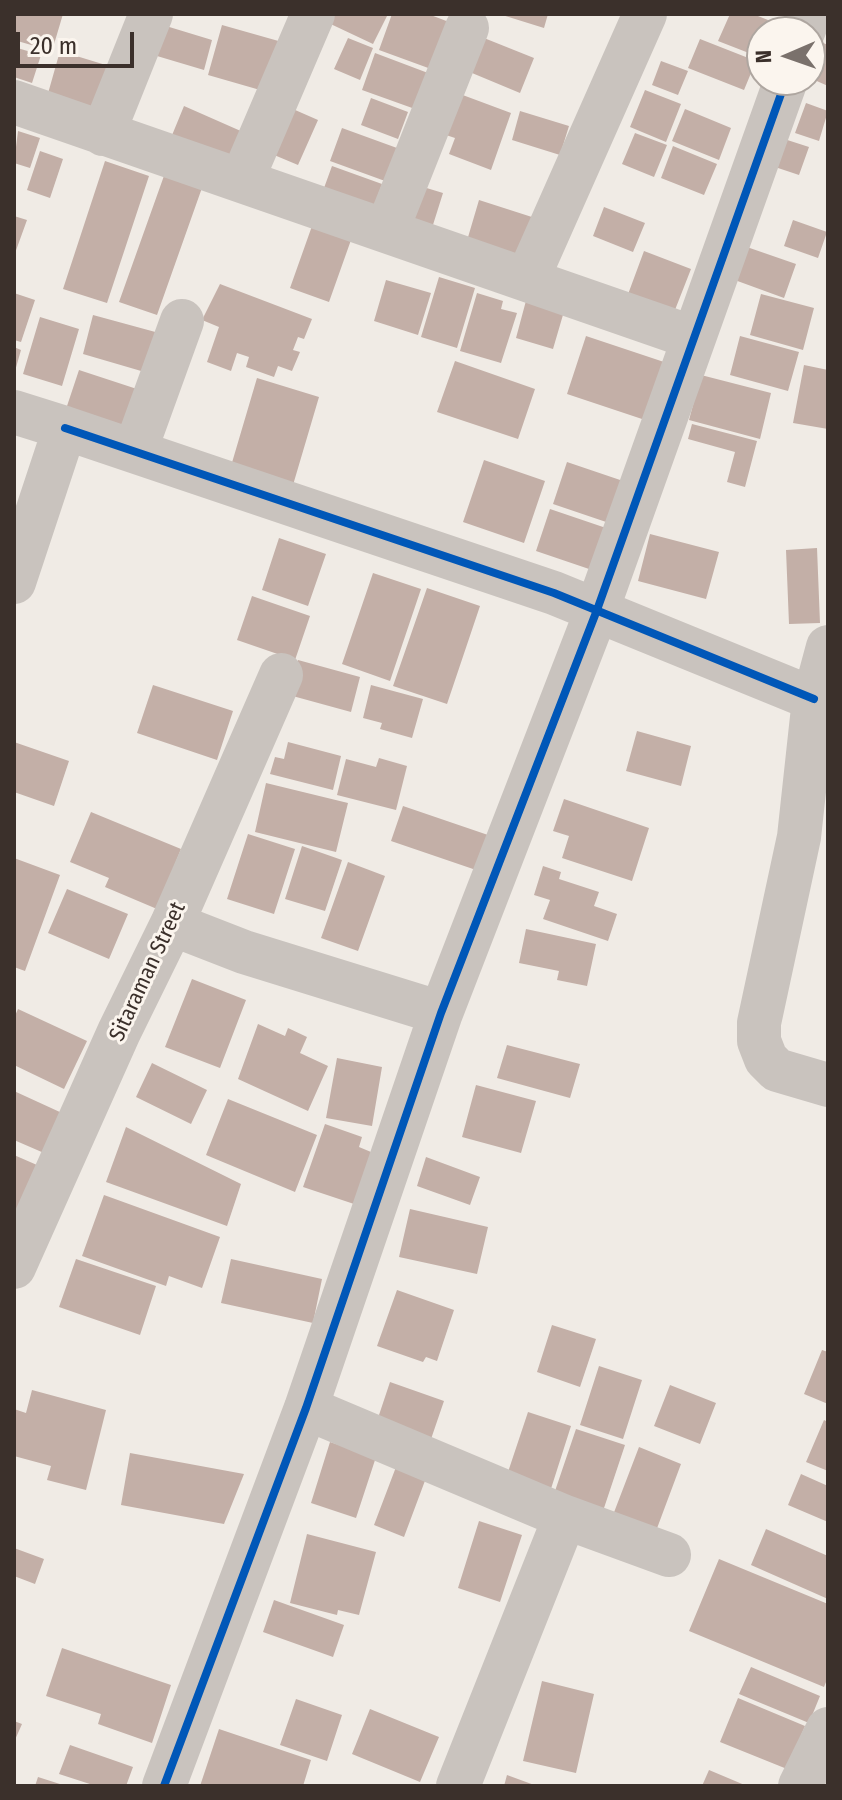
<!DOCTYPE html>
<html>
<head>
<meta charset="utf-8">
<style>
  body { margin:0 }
  #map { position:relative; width:842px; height:1800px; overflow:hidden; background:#f0ebe5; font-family:"Fira Sans Condensed",sans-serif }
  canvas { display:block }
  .frame { position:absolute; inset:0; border:16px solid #3b302b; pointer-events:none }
  .north { position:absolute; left:746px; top:16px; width:80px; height:80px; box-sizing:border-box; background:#fbf5ee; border:2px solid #aea6a0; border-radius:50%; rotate:268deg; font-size:22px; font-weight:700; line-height:32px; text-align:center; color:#3b302b }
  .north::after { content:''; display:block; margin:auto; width:28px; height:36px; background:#7a716c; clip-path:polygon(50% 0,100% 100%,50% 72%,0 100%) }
  .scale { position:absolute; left:16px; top:32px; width:118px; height:36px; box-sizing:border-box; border:4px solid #3b302b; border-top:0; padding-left:10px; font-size:24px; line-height:28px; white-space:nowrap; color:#3b302b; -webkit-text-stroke:6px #fbf5ee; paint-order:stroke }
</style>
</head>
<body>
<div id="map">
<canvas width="842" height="1800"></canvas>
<div class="frame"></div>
<div class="north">N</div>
<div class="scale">20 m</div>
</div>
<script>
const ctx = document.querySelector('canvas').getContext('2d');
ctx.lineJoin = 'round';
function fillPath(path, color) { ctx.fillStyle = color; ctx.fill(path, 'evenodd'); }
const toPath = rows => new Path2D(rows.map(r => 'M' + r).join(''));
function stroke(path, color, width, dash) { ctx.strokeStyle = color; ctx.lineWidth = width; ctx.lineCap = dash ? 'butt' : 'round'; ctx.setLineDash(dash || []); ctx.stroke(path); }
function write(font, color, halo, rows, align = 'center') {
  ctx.font = font + ' "Fira Sans Condensed",sans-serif'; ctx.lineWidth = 6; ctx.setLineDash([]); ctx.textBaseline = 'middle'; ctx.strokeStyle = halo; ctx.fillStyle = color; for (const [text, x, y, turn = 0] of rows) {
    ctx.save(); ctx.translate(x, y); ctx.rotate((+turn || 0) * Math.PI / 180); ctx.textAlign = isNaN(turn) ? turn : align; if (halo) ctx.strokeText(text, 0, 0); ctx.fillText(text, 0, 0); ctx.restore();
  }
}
const building = toPath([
  [14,14,63,14,52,51,14,40],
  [323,14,388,14,373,44,320,19],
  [392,14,428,14,449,22,431,69,379,50],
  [499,14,548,14,544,28],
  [730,14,753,14,768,20,754,55,718,41],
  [222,25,282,42,267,92,208,75],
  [166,26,212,40,204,70,157,56],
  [474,34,534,58,520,93,460,68],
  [348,38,373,48,360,80,334,69],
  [700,39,756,61,744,90,688,68],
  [821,42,828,45,828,86,810,78,810,68],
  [14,47,41,55,32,83,14,77],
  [60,51,109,66,94,118,45,104],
  [375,53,428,73,415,109,362,90],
  [661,61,688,71,678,95,652,85],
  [645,90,681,104,666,142,630,127],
  [460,94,511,113,491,170,449,154,455,138,446,135],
  [371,98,408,112,398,139,361,125],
  [806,103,828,111,819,141,795,133],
  [184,106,243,132,227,170,168,145],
  [286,106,318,120,298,165,267,152],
  [685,109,731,128,719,160,672,141],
  [520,111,569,126,560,155,512,140],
  [342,128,397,148,385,181,330,161],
  [18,131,40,138,30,168,14,163],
  [635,133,667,145,654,177,622,164],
  [778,137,809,147,799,175,769,165],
  [673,146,717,164,704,195,661,178],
  [40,151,63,159,50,198,27,190],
  [105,161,149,176,107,303,63,289],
  [332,166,382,184,370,217,320,199],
  [165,173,203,185,157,315,119,302],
  [420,186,443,193,432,228,410,221],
  [479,200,535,218,521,260,466,244],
  [604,207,645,223,633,252,593,236],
  [14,216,27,220,14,256],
  [793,220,827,232,818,258,784,246],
  [312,226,351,240,329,302,290,288],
  [744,246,796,264,784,298,732,279],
  [644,251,691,269,673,315,627,297],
  [439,277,475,288,457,348,421,337],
  [386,280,431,293,418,335,374,321],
  [220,284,312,319,304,339,298,337,293,350,300,352,292,371,278,366,274,377,246,367,249,357,237,353,231,371,207,362,219,327,202,320],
  [14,293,35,300,21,342,14,340],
  [477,293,503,301,501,309,517,313,501,363,460,351],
  [761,294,814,308,803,350,750,335],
  [527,297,565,308,553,349,516,338],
  [93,315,159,333,148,373,83,354],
  [40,317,79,329,62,386,23,374],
  [586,336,667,363,648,421,567,394],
  [740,336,799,352,788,391,730,375],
  [14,347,21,350,15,371,14,371],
  [455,361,535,389,518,439,437,412],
  [804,365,828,370,828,429,793,423],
  [79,370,143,391,129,436,64,415],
  [701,375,771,393,760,439,689,420],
  [257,378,319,397,293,485,231,466],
  [692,424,757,441,745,487,727,482,735,452,688,439],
  [484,460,545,481,524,543,463,522],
  [567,462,629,483,615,525,553,504],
  [550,509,606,528,592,570,536,551],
  [650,534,719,552,706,599,638,581],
  [279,538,326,554,308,606,262,590],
  [817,548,820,623,789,624,786,550],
  [373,573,421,589,390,681,342,664],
  [427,588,480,606,447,704,393,686],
  [252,596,310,616,295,660,237,640],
  [298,660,360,677,351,712,289,695],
  [153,685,233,711,217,760,137,733],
  [371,685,423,699,412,738,380,729,382,723,363,718],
  [637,731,691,746,681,786,626,771],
  [14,742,69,761,54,806,14,792],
  [288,742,341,756,333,790,270,774,275,757,284,759],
  [379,758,407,766,396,810,337,795,346,759,376,767],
  [266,783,348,803,336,852,255,832],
  [564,799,649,828,632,881,562,858,569,836,553,831],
  [403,806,488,835,476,870,391,841],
  [91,812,181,849,157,909,105,887,109,878,70,862],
  [248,834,295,849,274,914,227,899],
  [302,846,342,860,325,911,285,899],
  [14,858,60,875,25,971,14,967],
  [348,862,385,876,358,951,321,938],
  [543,866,561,872,559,879,599,892,594,906,617,914,608,941,543,919,550,900,534,895],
  [67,889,128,914,109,959,48,933],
  [526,929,596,944,587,986,557,980,559,971,519,963],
  [192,979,246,1000,220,1068,165,1047],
  [18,1009,87,1041,64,1089,14,1065,14,1018],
  [258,1024,285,1036,288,1028,307,1037,300,1053,328,1066,308,1111,238,1079],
  [507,1045,580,1064,570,1098,497,1078],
  [337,1058,382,1067,372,1126,326,1118],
  [152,1063,207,1090,191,1124,136,1097],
  [476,1085,536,1101,521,1153,462,1137],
  [14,1091,62,1113,44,1153,14,1140],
  [228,1099,317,1135,295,1192,206,1155],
  [325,1124,362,1137,359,1147,371,1152,354,1204,303,1187],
  [126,1127,241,1184,227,1226,106,1182],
  [14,1155,37,1165,17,1211,14,1209],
  [426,1157,480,1177,470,1205,417,1186],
  [104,1195,220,1237,202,1288,169,1276,166,1286,82,1256],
  [410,1209,488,1227,477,1274,399,1257],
  [76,1259,156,1286,140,1335,59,1307],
  [231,1259,322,1279,313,1323,221,1303],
  [397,1290,454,1310,437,1361,426,1357,423,1362,377,1346],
  [552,1325,596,1339,580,1387,537,1372],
  [822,1350,828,1352,828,1404,804,1394],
  [599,1366,642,1380,623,1439,580,1425],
  [390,1382,444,1401,430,1442,376,1424],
  [670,1385,716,1403,700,1444,654,1426],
  [32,1390,106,1410,86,1490,47,1480,51,1466,14,1456,14,1409,26,1413],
  [528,1412,571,1426,549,1495,505,1481],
  [824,1420,828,1422,828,1471,806,1462],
  [576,1429,625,1445,603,1511,554,1494],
  [330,1442,376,1457,356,1518,311,1503],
  [639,1447,681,1464,656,1531,613,1515],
  [130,1453,244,1474,224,1524,121,1505],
  [396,1467,426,1478,404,1537,374,1525],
  [801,1474,828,1486,828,1522,788,1505],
  [479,1521,522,1535,500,1602,458,1588],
  [766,1529,828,1556,828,1599,751,1565],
  [307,1534,376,1552,359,1615,338,1610,337,1615,290,1603],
  [14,1548,44,1559,35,1584,14,1576],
  [719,1559,828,1604,828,1677,824,1687,689,1631],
  [274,1600,344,1625,333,1657,263,1632],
  [62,1648,171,1685,152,1743,98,1724,101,1714,46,1696],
  [751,1667,820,1696,809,1723,739,1694],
  [542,1681,594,1694,576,1773,523,1761],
  [738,1698,805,1726,787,1769,720,1742],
  [296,1699,342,1715,327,1761,280,1745],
  [370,1709,439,1737,420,1782,352,1754],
  [14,1721,22,1724,14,1742],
  [219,1729,311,1760,303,1786,200,1786],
  [70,1745,133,1767,126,1786,96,1786,59,1774],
  [709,1770,747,1786,702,1786],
  [507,1775,537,1786,504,1786],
  [38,1777,63,1785,63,1786,35,1786]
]);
const minor = toPath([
  [803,32,810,14],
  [14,102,694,338],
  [103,134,151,14],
  [242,180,313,14],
  [387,230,467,28],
  [527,280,645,14],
  [14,412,65,428,14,582],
  [65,428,554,593,814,699],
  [135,451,182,321],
  [828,647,814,699,799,837,759,1023,759,1041,766,1059,777,1070,828,1085],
  [172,924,244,952,441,1013],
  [14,1267,119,1032,172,924,281,675],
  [306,1408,565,1517,458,1786],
  [565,1517,669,1555],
  [164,1786,306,1408,441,1013,597,610,786,80],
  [800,1786,828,1729]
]);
const cycleway = toPath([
  [65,428,554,593,814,699],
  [164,1786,306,1408,441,1013,597,610,786,80]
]);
const streetNames = [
  ["Sitaraman Street",148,972,-65]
];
fillPath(building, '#c3afa7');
stroke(minor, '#c9c3be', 44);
stroke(cycleway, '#0057b8', 8);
write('22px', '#3b302b', '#fbf5ee', streetNames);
</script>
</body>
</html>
